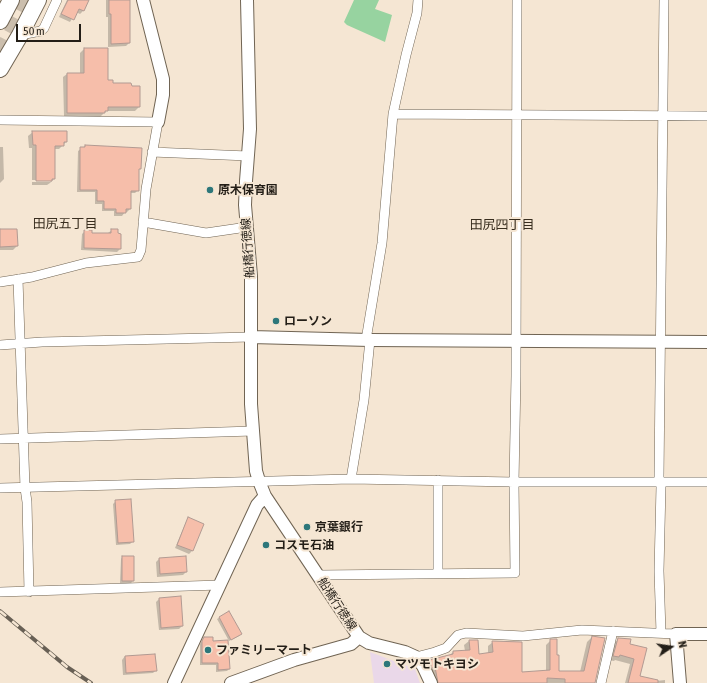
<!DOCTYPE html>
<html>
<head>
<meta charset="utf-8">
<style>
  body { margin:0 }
  #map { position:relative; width:707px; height:683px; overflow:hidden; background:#f5e6d3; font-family:"Asap Condensed",sans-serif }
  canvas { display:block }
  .north { position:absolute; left:651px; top:627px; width:40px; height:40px; -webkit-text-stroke:3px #f5e6d3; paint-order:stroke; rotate:77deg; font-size:11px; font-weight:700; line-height:16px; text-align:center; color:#231e17 }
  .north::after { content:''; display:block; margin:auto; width:14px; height:18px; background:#231e17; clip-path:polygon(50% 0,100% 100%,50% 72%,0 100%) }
  .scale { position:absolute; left:16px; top:24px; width:65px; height:18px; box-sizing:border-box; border:2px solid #231e17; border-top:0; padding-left:5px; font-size:12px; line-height:14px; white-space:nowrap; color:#231e17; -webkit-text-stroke:3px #f5e6d3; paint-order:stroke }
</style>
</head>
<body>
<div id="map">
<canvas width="707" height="683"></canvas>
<div class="north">N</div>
<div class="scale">50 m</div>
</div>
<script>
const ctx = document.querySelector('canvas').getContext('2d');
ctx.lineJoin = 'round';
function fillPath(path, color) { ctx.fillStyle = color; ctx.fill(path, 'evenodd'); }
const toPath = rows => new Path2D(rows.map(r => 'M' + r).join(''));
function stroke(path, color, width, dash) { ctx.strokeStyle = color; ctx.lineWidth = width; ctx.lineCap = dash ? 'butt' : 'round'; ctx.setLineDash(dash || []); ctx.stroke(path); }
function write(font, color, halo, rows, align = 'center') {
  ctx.font = font + ' "Asap Condensed","Noto Sans JP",sans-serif'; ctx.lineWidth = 4; ctx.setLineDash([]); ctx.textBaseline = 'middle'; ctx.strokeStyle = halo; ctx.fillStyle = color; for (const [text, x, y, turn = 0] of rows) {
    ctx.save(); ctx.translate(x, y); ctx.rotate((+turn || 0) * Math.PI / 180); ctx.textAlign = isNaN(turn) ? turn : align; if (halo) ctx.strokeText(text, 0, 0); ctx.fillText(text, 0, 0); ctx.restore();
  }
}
const commercial = toPath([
  [370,652,415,669,420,683,374,683]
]);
const green = toPath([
  [354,0,379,0,375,9,392,15,385,42,347,25,344,22]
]);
const shadow = toPath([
  [67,0,88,0,83,11,80,14,76,12,70,22,59,17],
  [106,0,129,0,129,43,126,46,108,47,108,17,106,17],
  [84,49,107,81,139,107,135,111,106,111,100,117,64,116,63,77,67,74,80,74,80,53],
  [33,132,66,142,59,149,54,149,54,179,50,183,47,185,32,185,32,182,50,182,52,180,32,180,32,148,29,148,28,136],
  [85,146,140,168,138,171,138,190,135,193,130,193,130,209,127,212,125,212,122,216,114,216,114,211,102,211,102,204,95,204,95,192,77,192,78,151],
  [0,147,3,147,4,179,0,183],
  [0,230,17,246,13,250,0,250],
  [112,230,120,249,117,252,81,250,82,234,85,231,91,234,108,233],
  [116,501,133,541,130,544,116,545,113,504],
  [189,519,203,524,192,551,189,554,175,548,186,522],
  [122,557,133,557,133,581,131,583,120,583,121,559],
  [159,559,186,572,183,575,157,577,156,562],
  [159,599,182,626,179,629,159,630,156,602],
  [229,612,239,636,229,641,217,619],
  [592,637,594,683,433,683,425,665,430,661,449,656,453,652,465,651,464,645,469,641,478,655,488,653,488,646,493,642,521,673,546,672,546,645,551,640,556,656,558,672,580,672,587,642],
  [204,638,212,643,229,669,227,671,216,672,216,665,200,665,200,644],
  [619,639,628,645,645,649,639,677,656,681,665,680,665,683,625,683,630,664,615,660,614,661,609,660,614,643],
  [155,655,156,670,153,673,123,675,122,660,125,656]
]);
const building = toPath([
  [68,0,89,0,84,11,79,9,74,20,61,14,68,0],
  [109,0,130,0,130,43,111,44,111,14,109,14,109,0],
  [84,48,108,48,108,80,113,80,113,83,131,83,132,86,140,86,140,107,108,107,108,111,105,111,105,113,67,113,67,73,84,73,84,48],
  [32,131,67,131,67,142,64,142,64,146,55,146,55,179,52,179,52,181,36,181,36,145,33,145,32,131],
  [85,145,142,148,141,169,139,169,139,191,131,191,131,209,126,209,126,213,116,213,116,209,104,209,104,201,97,201,97,190,80,190,80,147,85,147,85,145],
  [0,229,17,229,18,246,0,247,0,229],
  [111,229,118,229,118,233,121,234,121,249,84,248,84,230,92,230,92,233,111,233,111,229],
  [131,499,134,542,118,543,115,500,131,499],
  [188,517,204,524,193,551,177,545,188,517],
  [122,556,134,556,134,581,122,581,122,556],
  [186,556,187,572,160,574,159,558,186,556],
  [181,596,183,626,161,628,159,598,181,596],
  [229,611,242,634,231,640,219,617,229,611],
  [592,636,605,638,595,683,565,683,565,679,547,678,547,683,438,683,435,667,432,668,429,660,453,654,453,651,470,650,469,640,478,640,479,654,493,652,492,641,522,642,522,672,550,670,550,639,557,639,557,655,559,655,559,671,584,671,592,636],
  [204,637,213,637,213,641,228,640,230,669,218,670,218,663,202,663,202,641,204,637],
  [618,638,631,639,630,644,647,648,640,676,658,680,658,683,628,683,634,659,620,655,619,657,613,656,618,638],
  [155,654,157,671,126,673,125,656,155,654]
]);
const highwayTunnel = toPath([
  [0,55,29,0]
]);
const street = toPath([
  [20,35,41,31,44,28,57,0],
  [393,114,707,116],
  [0,120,158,122,146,189,141,250,138,257,86,263,32,277,0,282],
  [152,152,248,156],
  [143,222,206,233,247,227],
  [18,279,25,488,27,502,29,592],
  [366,340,382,243,393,114,406,55,417,13,418,0],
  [0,345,42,342,251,337],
  [0,439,253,431],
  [351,479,364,400,370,340],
  [0,488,351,479,514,482,707,482],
  [438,574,438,480],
  [319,575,515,573,514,482,516,376,517,0],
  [0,592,220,585],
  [661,633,659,571,661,486,659,477,664,0],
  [416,657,435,652,446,648,458,635,466,633,523,636,582,630,676,634],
  [601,683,613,631]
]);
const secondary = toPath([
  [143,0,163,79,163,95,158,122],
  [247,0,250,129,246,181,245,205,251,276,251,404,256,471,259,481,265,496,359,637,369,643,405,652,416,657,423,666,431,683],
  [251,337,370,340,707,342],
  [174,683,257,505,265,496],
  [231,683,294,660,351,644,359,637],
  [680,683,676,634,707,634]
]);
const highway = toPath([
  [0,21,11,0],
  [0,69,20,35,38,0]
]);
const rail = toPath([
  [0,611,67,667,91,683]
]);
const markers = [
  [210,190,4,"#2d777a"],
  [276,321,4,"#2d777a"],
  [307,527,4,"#2d777a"],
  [266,545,4,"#2d777a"],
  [208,650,4,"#2d777a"],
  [387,664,4,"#2d777a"]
];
const poiNames = [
  ["原木保育園",218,190],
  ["ローソン",284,321],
  ["京葉銀行",315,527],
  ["コスモ石油",274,545],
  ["ファミリーマート",216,650],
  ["マツモトキヨシ",395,664]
];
const streetNames = [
  ["船橋行徳線",248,248,-94],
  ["船橋行徳線",337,604,57]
];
const neighbourhoodNames = [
  ["田尻五丁目",65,224],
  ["田尻四丁目",502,225]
];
fillPath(commercial, '#ead8e9');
fillPath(green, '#97d3a0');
fillPath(shadow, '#0003');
fillPath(building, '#f6beaa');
stroke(building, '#b19a92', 1);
stroke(highwayTunnel, '#cbbead', 16, [16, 8]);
stroke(street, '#706453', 10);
stroke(secondary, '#706453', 14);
stroke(highway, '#706453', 18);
stroke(street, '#fff', 9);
stroke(secondary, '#fff', 12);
stroke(highway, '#fff', 16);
stroke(rail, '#686055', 4);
stroke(rail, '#f5e6d3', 2.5, [8]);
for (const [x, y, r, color] of markers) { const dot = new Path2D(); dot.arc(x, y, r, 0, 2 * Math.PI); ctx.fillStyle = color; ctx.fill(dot); stroke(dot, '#f5e6d3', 1.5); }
write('bold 12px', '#231e17', '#f5e6d3', poiNames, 'left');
write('12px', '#231e17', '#f5e6d3', streetNames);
write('13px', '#392e1f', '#f5e6d3', neighbourhoodNames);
</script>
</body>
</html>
